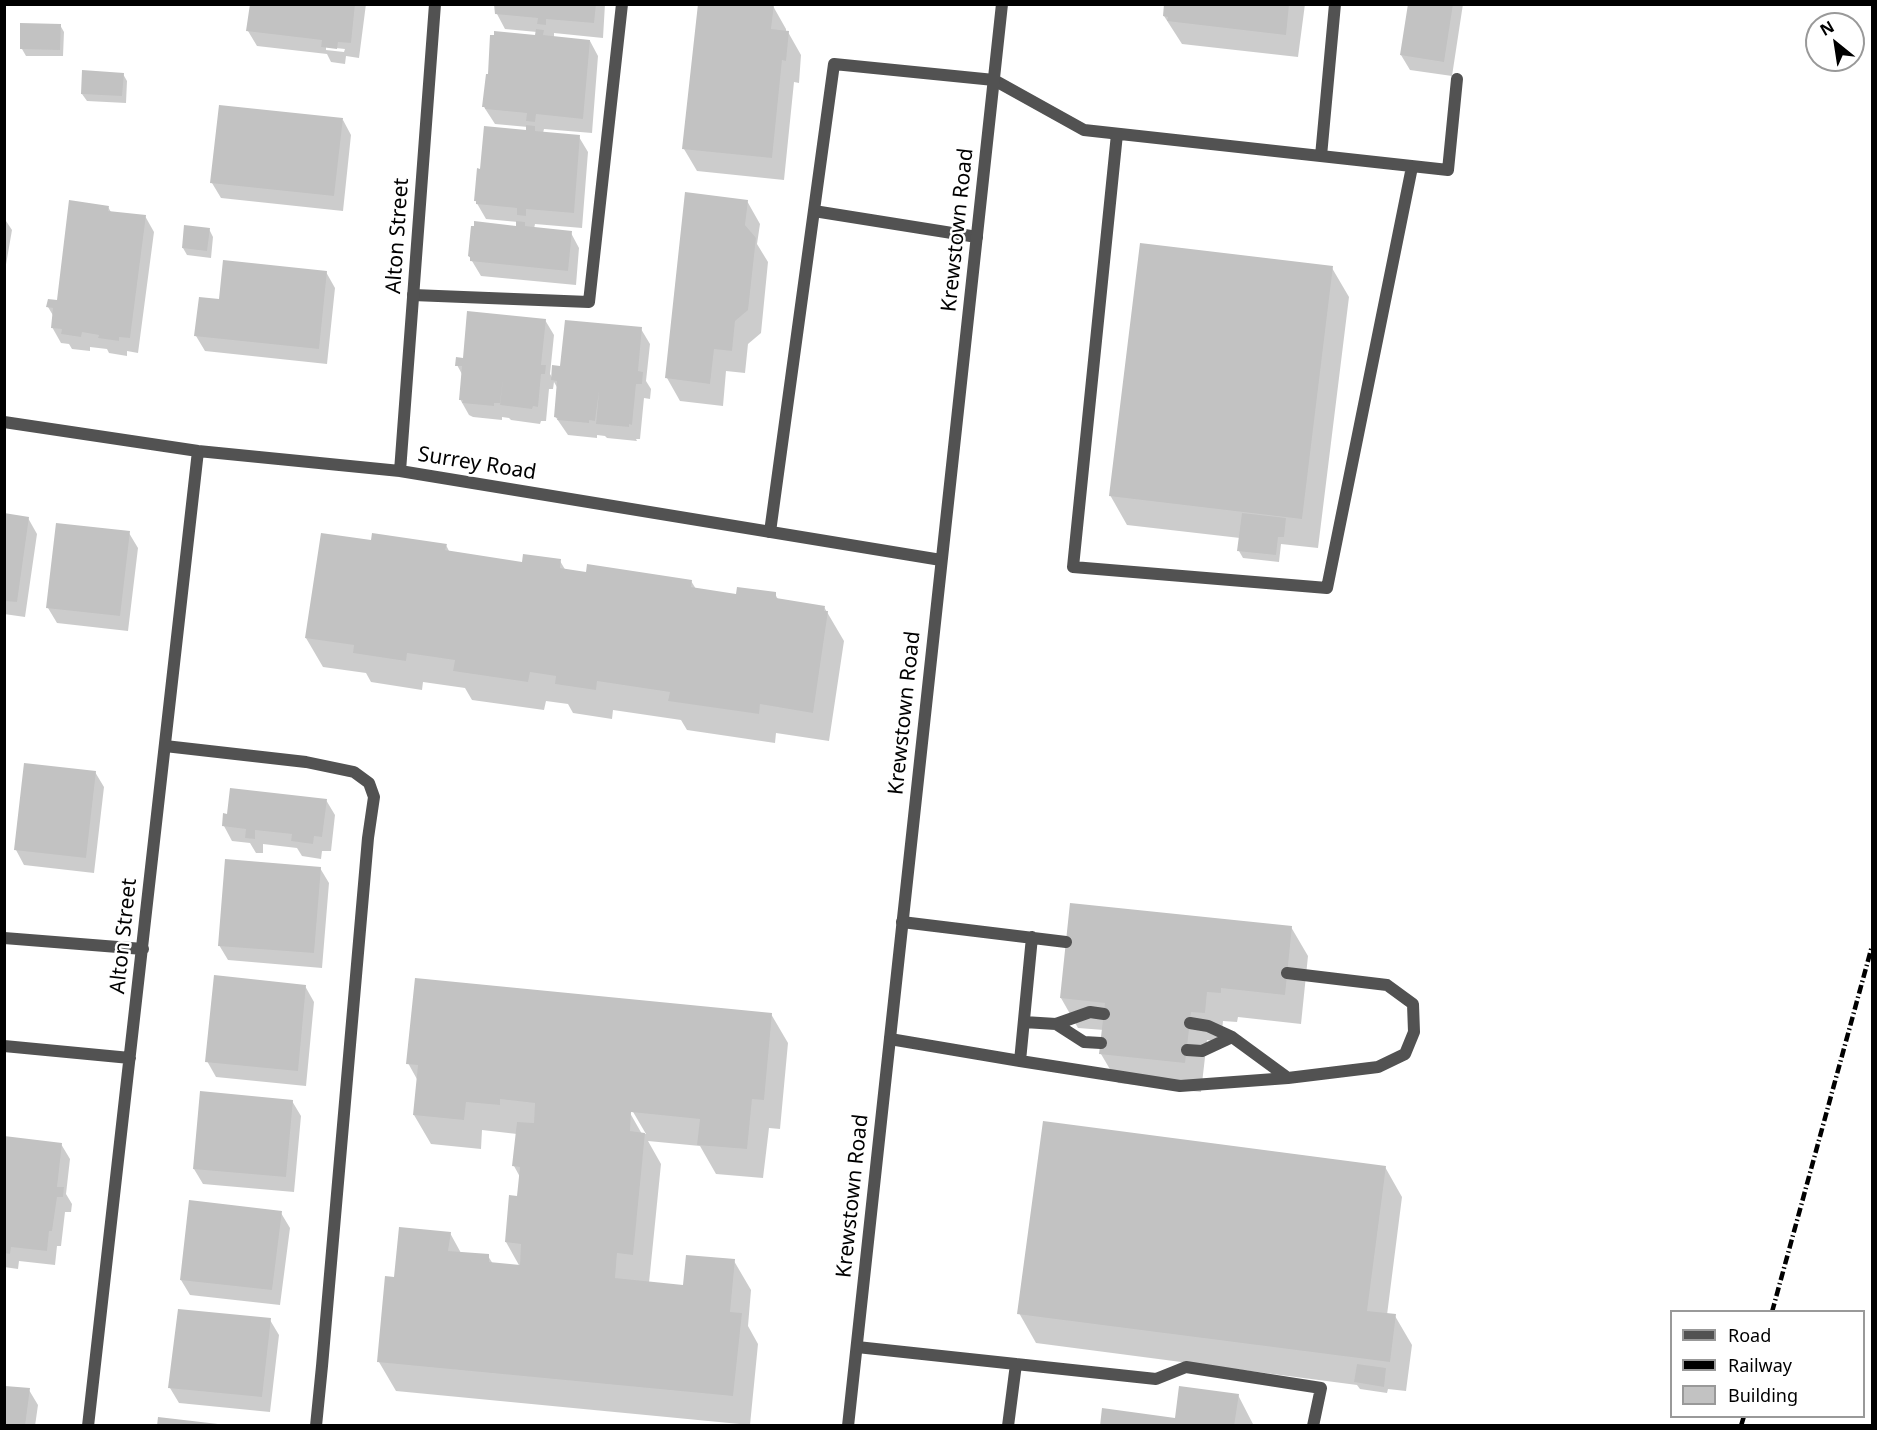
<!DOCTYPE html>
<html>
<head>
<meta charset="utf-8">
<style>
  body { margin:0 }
  #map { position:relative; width:1877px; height:1430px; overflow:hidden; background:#fff; font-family:"Noto Sans",sans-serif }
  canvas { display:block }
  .frame { position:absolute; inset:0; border:6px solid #000; pointer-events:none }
  .legend { position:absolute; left:1670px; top:1310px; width:195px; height:108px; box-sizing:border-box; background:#fff; border:2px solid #999; margin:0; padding:8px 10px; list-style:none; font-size:18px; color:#000 }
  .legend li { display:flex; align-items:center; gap:12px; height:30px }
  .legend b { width:30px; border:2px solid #999 }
  .north { position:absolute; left:1805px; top:12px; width:60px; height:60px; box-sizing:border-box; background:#fff; border:2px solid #999; border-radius:50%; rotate:330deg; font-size:16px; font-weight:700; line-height:24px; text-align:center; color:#000 }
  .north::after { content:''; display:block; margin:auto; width:21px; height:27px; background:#000; clip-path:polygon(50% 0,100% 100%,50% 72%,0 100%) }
</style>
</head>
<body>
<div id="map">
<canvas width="1877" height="1430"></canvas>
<div class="frame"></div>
<ul class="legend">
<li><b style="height:8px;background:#525252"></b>Road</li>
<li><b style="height:8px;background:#000"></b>Railway</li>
<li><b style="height:16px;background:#c2c2c2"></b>Building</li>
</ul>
<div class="north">N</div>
</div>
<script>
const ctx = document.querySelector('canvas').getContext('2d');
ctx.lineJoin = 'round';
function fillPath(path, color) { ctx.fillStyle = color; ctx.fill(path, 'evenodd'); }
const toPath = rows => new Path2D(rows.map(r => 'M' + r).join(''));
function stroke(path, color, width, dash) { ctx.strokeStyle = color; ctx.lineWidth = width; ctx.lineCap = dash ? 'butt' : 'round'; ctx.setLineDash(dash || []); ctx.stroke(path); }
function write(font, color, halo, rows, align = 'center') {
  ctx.font = font + ' "Noto Sans",sans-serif'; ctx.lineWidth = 5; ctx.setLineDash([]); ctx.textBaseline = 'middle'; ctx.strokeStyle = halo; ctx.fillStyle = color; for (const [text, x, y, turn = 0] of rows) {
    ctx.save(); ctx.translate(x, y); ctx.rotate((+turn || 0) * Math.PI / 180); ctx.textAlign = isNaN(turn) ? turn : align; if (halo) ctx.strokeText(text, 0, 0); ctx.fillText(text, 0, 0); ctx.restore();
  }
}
const shadow = toPath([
  [251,4,366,4,359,58,346,56,345,64,331,62,327,54,257,46,248,31],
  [326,47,345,49,344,52,326,50],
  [495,4,605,4,603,38,554,33,554,38,590,41,598,56,592,133,544,129,543,133,579,137,588,152,582,228,535,224,534,229,571,233,579,248,576,285,481,276,469,256,517,227,518,222,486,219,475,200,482,170,527,132,528,127,495,124,484,107,536,36,537,32,505,29,497,14],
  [1166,4,1305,4,1298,57,1182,44,1164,16],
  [1409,4,1463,4,1452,76,1410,70,1401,55],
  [773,6,786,29,786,32,788,32,801,55,799,83,794,82,784,180,697,171,684,149],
  [60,25,64,32,63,56,26,56,22,49],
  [123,74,127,81,126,103,87,101,82,94],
  [343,120,351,135,343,211,221,198,212,183],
  [747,201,760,224,757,244,768,262,761,333,748,344,745,373,726,371,723,406,680,401,667,378],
  [108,207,111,212,145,216,154,232,138,353,127,351,127,356,109,353,107,349,90,347,90,351,72,349,69,344,61,343,52,327,54,317,48,307,58,302],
  [4,218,12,230,4,276],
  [209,229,213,237,211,258,187,255,183,248],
  [1332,268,1349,297,1318,548,1281,544,1279,562,1243,558,1239,551,1240,538,1127,525,1110,495],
  [326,272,335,288,327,364,205,351,196,336,220,301],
  [545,320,554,335,550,374,553,379,562,368,641,329,650,344,646,381,651,389,650,399,644,398,640,439,636,439,637,441,607,438,605,436,597,435,597,438,568,435,555,416,558,389,554,382,553,389,549,389,546,421,541,421,540,424,511,420,509,418,502,417,502,420,473,417,469,415,460,399,463,376,457,365,464,360],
  [4,515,28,518,37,534,25,617,4,614],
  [129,533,138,548,128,631,57,623,48,608],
  [372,542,446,545,450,553,523,563,560,561,566,571,691,581,696,589,738,595,775,594,779,601,824,607,844,641,829,741,776,733,775,743,687,730,681,720,613,710,612,719,573,713,568,704,546,701,544,710,472,700,465,688,423,682,422,690,371,682,366,673,323,667,306,638],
  [95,772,104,787,94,873,24,865,16,850],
  [326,800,335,815,331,851,322,851,321,859,302,856,297,848,263,844,263,853,256,853,250,843,232,841,224,826,228,815],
  [320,868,329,883,322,968,228,960,219,945],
  [1291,927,1308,956,1301,1024,1238,1017,1237,1022,1223,1021,1221,1042,1207,1040,1201,1092,1118,1083,1101,1054,1104,1030,1078,1028,1061,998],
  [305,986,314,1002,306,1086,216,1077,207,1061],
  [771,1014,788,1043,780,1129,769,1128,763,1178,716,1174,700,1146,648,1141,661,1164,649,1283,685,1286,734,1261,751,1290,748,1326,758,1344,750,1425,396,1391,379,1362,396,1279,450,1233,461,1253,488,1256,493,1264,520,1267,506,1242,518,1197,520,1177,514,1166,517,1134,482,1130,481,1149,431,1144,414,1115,418,1081,408,1063],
  [629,1105,646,1134,642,1134,626,1106],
  [292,1101,301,1116,294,1192,203,1184,194,1169],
  [4,1138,61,1144,70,1159,66,1194,72,1204,71,1212,65,1212,61,1246,57,1246,55,1265,19,1261,18,1269,4,1267],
  [1385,1167,1402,1197,1387,1315,1395,1316,1412,1345,1406,1391,1388,1389,1387,1393,1360,1389,1357,1385,1036,1343,1019,1313],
  [281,1213,290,1228,280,1305,190,1295,181,1280],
  [270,1320,279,1335,270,1412,179,1403,170,1388],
  [4,1387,29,1390,38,1405,35,1426,4,1426],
  [1238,1395,1254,1426,1101,1426,1177,1419]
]);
const building = toPath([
  [250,4,355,4,351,43,338,42,337,49,321,47,322,40,246,31],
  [494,4,596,4,594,23,546,19,546,25,537,24,538,18,495,14],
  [698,4,774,4,771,29,789,31,786,61,782,60,772,158,682,149],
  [1164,4,1289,4,1286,35,1167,21,1168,17,1163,16],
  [1408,4,1453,4,1444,62,1400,55],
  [20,23,61,24,60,50,20,49],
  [536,29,544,30,543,35,590,40,583,119,536,114,535,122,526,121,527,113,485,109,485,107,482,107,486,74,488,74,490,35,494,35,494,31,535,35],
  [82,70,124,73,122,96,81,94],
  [219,105,343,118,334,196,210,183],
  [526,125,535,126,535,131,580,135,574,213,526,209,526,216,517,215,517,208,476,204,476,201,474,201,477,168,480,169,484,126,526,130],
  [685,192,748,200,745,225,756,238,748,310,735,321,732,351,714,349,710,384,665,378],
  [69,200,109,206,108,211,146,215,130,338,119,337,119,341,98,338,99,335,82,332,81,337,61,334,62,329,51,328,53,308,46,307,48,299,57,300],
  [474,221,516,226,516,221,525,222,525,226,572,231,568,271,470,261,470,257,468,256,471,226,474,226],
  [184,225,210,228,207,251,182,248],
  [1140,243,1333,266,1302,519,1109,496],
  [223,260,327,271,319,349,194,336,199,297,219,299],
  [467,311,546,319,541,365,546,365,545,374,541,374,538,407,533,406,532,409,500,405,503,378,500,403,494,403,494,406,462,403,463,400,459,400,462,366,455,366,456,357,463,358],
  [565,320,642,327,638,371,643,372,642,384,636,384,632,425,629,424,629,427,596,424,599,391,595,421,589,420,589,423,557,420,558,418,554,417,557,381,551,380,552,365,560,366],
  [4,513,29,517,17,602,4,601],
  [1242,513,1286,518,1284,537,1278,537,1276,555,1237,551],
  [56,523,130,531,120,616,46,608],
  [321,533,371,540,372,533,447,544,445,550,522,562,523,554,561,559,560,568,586,572,587,564,692,580,691,587,736,594,737,587,776,592,776,598,825,606,824,611,828,611,813,713,760,704,759,714,668,701,670,692,597,681,596,690,555,684,556,676,530,672,528,682,453,671,455,660,407,653,406,661,353,653,354,645,305,638],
  [24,763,96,771,86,858,14,850],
  [230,788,327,799,322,837,314,836,313,844,291,841,292,834,255,830,255,839,245,838,246,829,222,826,223,813,227,814],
  [225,859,321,867,314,953,218,946],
  [1070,903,1292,926,1285,995,1221,988,1221,993,1207,992,1205,1013,1191,1012,1185,1063,1099,1054,1105,1003,1060,998],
  [214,975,306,985,298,1071,205,1062],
  [415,978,772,1013,764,1100,752,1099,747,1149,697,1145,700,1119,631,1112,630,1131,645,1133,633,1255,617,1253,615,1278,683,1285,686,1255,735,1259,730,1312,742,1313,733,1396,377,1362,385,1276,394,1277,399,1227,451,1232,448,1251,489,1254,489,1262,520,1265,521,1244,505,1242,509,1195,517,1196,520,1167,512,1166,517,1122,534,1123,535,1103,500,1099,500,1105,466,1102,464,1120,413,1115,418,1065,406,1064],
  [200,1091,293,1100,286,1177,193,1169],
  [1043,1121,1386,1166,1367,1311,1396,1314,1390,1362,1017,1314],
  [4,1136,62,1143,57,1187,64,1187,63,1197,57,1197,52,1231,49,1231,47,1251,11,1247,10,1254,4,1253],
  [189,1200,282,1211,272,1290,180,1280],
  [178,1309,271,1318,262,1397,168,1388],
  [1357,1364,1386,1368,1384,1387,1354,1382],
  [5,1386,30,1388,25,1426,5,1426],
  [1179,1386,1239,1394,1234,1426,1100,1426,1102,1408,1175,1418],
  [158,1417,218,1424,218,1426,157,1426]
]);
const service = toPath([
  [1117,134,1073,567,1327,588,1412,167],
  [1321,156,1335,4],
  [814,211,977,237],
  [413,295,589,302,622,4],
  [770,532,834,64,994,80,1084,130,1448,170,1457,79],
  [165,746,306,762,354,772,369,783,374,797,368,838,322,1366,316,1426],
  [902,922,1066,942],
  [1024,1022,1056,1024,1090,1012,1104,1014],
  [1190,1023,1208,1026,1232,1037,1288,1078],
  [1056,1024,1084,1042,1101,1043],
  [890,1039,1020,1061,1180,1086,1288,1078,1378,1067,1405,1054,1414,1032,1413,1004,1387,985,1287,973],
  [1187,1050,1202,1051,1232,1037],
  [1020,1061,1032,937],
  [857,1347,1156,1379,1186,1367,1321,1388,1313,1426],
  [1008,1426,1016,1364]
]);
const minor = toPath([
  [4,422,198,451,400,471,941,560],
  [400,471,435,4],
  [4,938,143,949],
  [4,1046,130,1058],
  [88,1426,198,451],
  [848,1426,1002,4]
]);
const rail = toPath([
  [1772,1312,1872,946],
  [1741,1426,1744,1416]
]);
const streetNames = [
  ["Krewstown Road",958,230,-84],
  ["Alton Street",398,236,-86],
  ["Surrey Road",477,464,9],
  ["Krewstown Road",905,713,-84],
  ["Alton Street",124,936,-84],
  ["Krewstown Road",853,1196,-84]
];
fillPath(shadow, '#0003');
fillPath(building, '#c2c2c2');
stroke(service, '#525252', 12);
stroke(minor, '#525252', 12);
stroke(rail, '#000', 4.5, [9, 3, 1.5, 3]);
write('21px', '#000', '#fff', streetNames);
</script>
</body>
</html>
